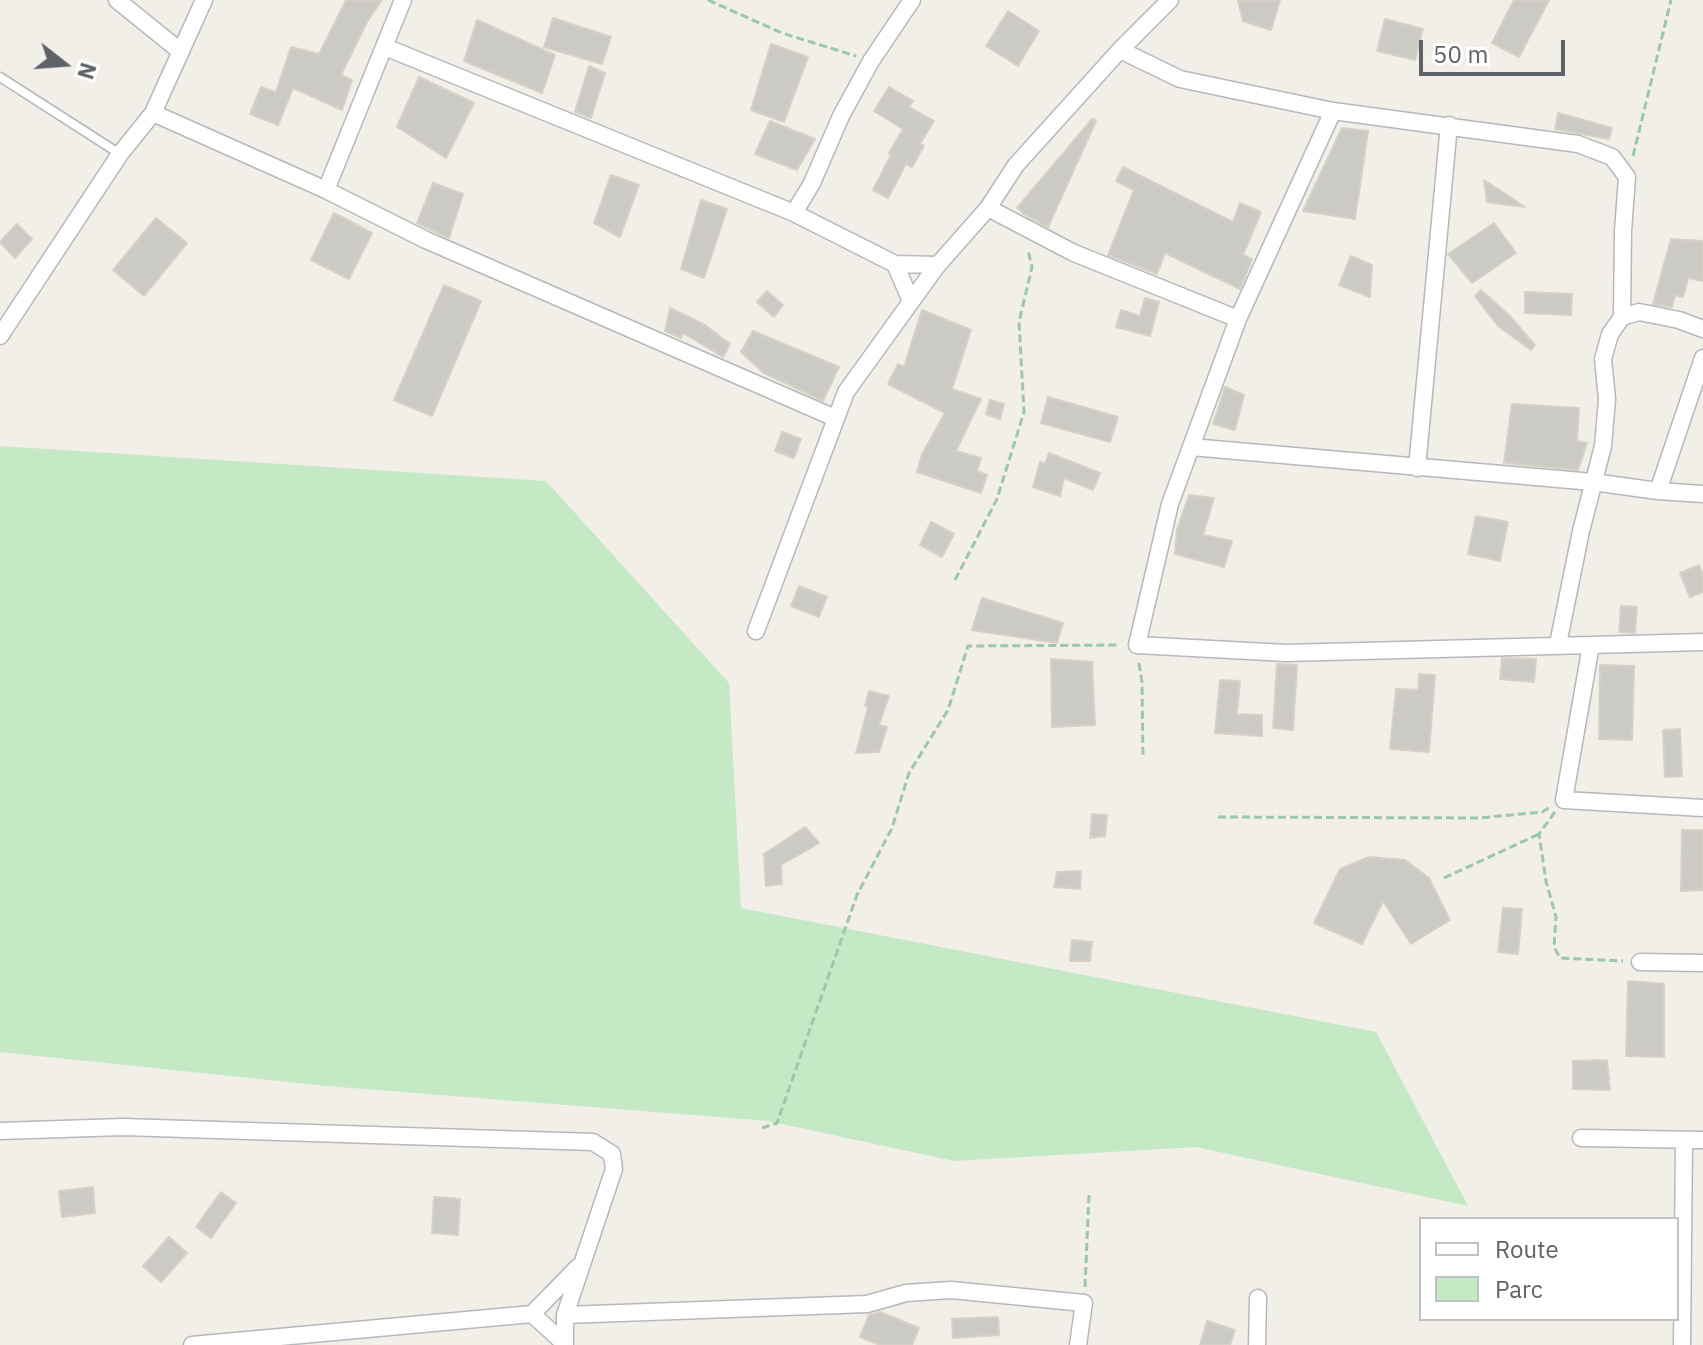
<!DOCTYPE html>
<html>
<head>
<meta charset="utf-8">
<style>
  body { margin:0 }
  #map { position:relative; width:1703px; height:1345px; overflow:hidden; background:#f1efe8; font-family:"IBM Plex Sans",sans-serif }
  canvas { display:block }
  .legend { position:absolute; left:1419px; top:1217px; width:260px; height:104px; box-sizing:border-box; background:#fff; border:2px solid #bfc1c3; margin:0; padding:10px 14px; list-style:none; font-size:24px; color:#5f6368 }
  .legend li { display:flex; align-items:center; gap:16px; height:40px }
  .legend b { width:40px; border:2px solid #bfc1c3 }
  .north { position:absolute; left:24px; top:24px; width:80px; height:80px; -webkit-text-stroke:6px #fff; paint-order:stroke; rotate:107deg; font-size:22px; font-weight:700; line-height:32px; text-align:center; color:#5f6368 }
  .north::after { content:''; display:block; margin:auto; width:28px; height:36px; background:#5f6368; clip-path:polygon(50% 0,100% 100%,50% 72%,0 100%) }
  .scale { position:absolute; left:1419px; top:40px; width:146px; height:36px; box-sizing:border-box; border:4px solid #5f6368; border-top:0; padding-left:10px; font-size:24px; line-height:28px; white-space:nowrap; color:#5f6368; -webkit-text-stroke:6px #fff; paint-order:stroke }
</style>
</head>
<body>
<div id="map">
<canvas width="1703" height="1345"></canvas>
<ul class="legend">
<li><b style="height:10px;background:#fff"></b>Route</li>
<li><b style="height:22px;background:#c5e8c5"></b>Parc</li>
</ul>
<div class="north">N</div>
<div class="scale">50 m</div>
</div>
<script>
const ctx = document.querySelector('canvas').getContext('2d');
ctx.lineJoin = 'round';
function fillPath(path, color) { ctx.fillStyle = color; ctx.fill(path, 'evenodd'); }
const toPath = rows => new Path2D(rows.map(r => 'M' + r).join(''));
function stroke(path, color, width, dash) { ctx.strokeStyle = color; ctx.lineWidth = width; ctx.lineCap = dash ? 'butt' : 'round'; ctx.setLineDash(dash || []); ctx.stroke(path); }
const green = toPath([
  [0,446,546,481,729,683,741,908,1376,1032,1468,1206,1196,1147,954,1161,768,1121,327,1086,0,1052]
]);
const building = toPath([
  [346,0,382,0,367,22,341,75,352,80,342,110,293,88,278,125,250,114,261,87,276,92,291,47,319,54,346,0],
  [1238,0,1280,0,1271,30,1243,21,1238,0],
  [1514,0,1549,0,1519,57,1492,43,1514,0],
  [1008,11,1039,31,1018,66,986,46,1008,11],
  [553,18,611,37,602,64,544,47,553,18],
  [1385,19,1423,29,1415,60,1377,51,1385,19],
  [477,20,555,55,542,93,464,61,477,20],
  [771,44,808,57,784,122,751,110,771,44],
  [589,66,605,73,591,118,575,112,589,66],
  [419,77,474,103,446,158,397,127,419,77],
  [889,87,913,101,909,107,934,121,920,144,924,146,912,167,906,164,888,198,873,190,891,155,889,153,903,129,874,111,889,87],
  [1558,113,1612,128,1609,139,1555,129,1558,113],
  [1092,119,1096,121,1048,227,1024,214,1017,208,1092,119],
  [770,121,815,139,797,170,755,154,770,121],
  [1342,128,1368,131,1355,219,1303,211,1342,128],
  [1123,167,1233,222,1240,203,1261,212,1243,255,1252,259,1240,289,1165,253,1157,274,1108,255,1134,190,1116,181,1123,167],
  [611,175,639,185,620,237,594,223,611,175],
  [1484,180,1525,207,1487,202,1484,180],
  [433,183,463,194,449,238,417,223,433,183],
  [701,200,727,209,704,278,681,269,701,200],
  [334,213,372,233,349,279,311,260,334,213],
  [156,218,187,243,144,296,113,270,156,218],
  [1494,223,1516,253,1472,283,1448,254,1494,223],
  [17,224,32,239,15,258,0,242,17,224],
  [1671,239,1703,241,1703,281,1688,278,1683,297,1675,295,1672,307,1653,304,1671,239],
  [1351,256,1372,265,1370,297,1339,285,1351,256],
  [444,285,481,301,432,416,394,400,444,285],
  [1481,290,1509,315,1535,345,1531,350,1498,326,1475,296,1481,290],
  [767,291,783,305,774,317,757,302,767,291],
  [1525,292,1572,294,1571,315,1525,313,1525,292],
  [1145,298,1159,302,1150,336,1116,327,1121,310,1140,316,1145,298],
  [670,308,705,325,730,344,723,357,683,333,681,338,665,331,670,308],
  [922,310,971,330,952,389,981,399,956,451,981,458,977,471,987,475,981,493,917,472,922,454,945,413,888,384,898,364,904,367,922,310],
  [753,331,839,367,823,401,764,373,741,352,753,331],
  [1225,387,1244,395,1235,430,1213,424,1225,387],
  [1048,397,1118,417,1110,442,1041,423,1048,397],
  [990,400,1004,404,1000,419,986,414,990,400],
  [1512,404,1579,408,1577,441,1587,443,1578,470,1504,463,1512,404],
  [782,432,801,439,794,458,775,451,782,432],
  [1049,453,1100,473,1093,490,1064,478,1060,496,1033,487,1040,462,1045,464,1049,453],
  [1189,495,1214,498,1203,535,1232,541,1224,567,1175,554,1177,530,1189,495],
  [1476,516,1508,522,1500,561,1468,554,1476,516],
  [931,522,954,534,942,557,920,545,931,522],
  [1699,565,1703,575,1703,592,1690,597,1680,573,1699,565],
  [799,586,827,597,819,617,791,606,799,586],
  [982,598,1063,623,1057,643,972,630,982,598],
  [1621,606,1637,607,1635,633,1619,632,1621,606],
  [1502,658,1536,659,1534,682,1500,679,1502,658],
  [1051,659,1092,662,1095,725,1052,727,1051,659],
  [1277,664,1297,665,1293,730,1273,728,1277,664],
  [1600,665,1634,666,1632,740,1599,739,1600,665],
  [1419,674,1435,675,1429,752,1390,749,1396,689,1418,690,1419,674],
  [1220,680,1240,681,1237,714,1262,715,1262,736,1215,733,1220,680],
  [869,691,889,696,879,725,887,727,879,752,856,753,868,707,865,706,869,691],
  [1680,729,1682,776,1665,777,1663,730,1680,729],
  [1092,814,1107,815,1105,836,1090,838,1092,814],
  [805,827,819,843,781,865,782,884,766,886,764,854,805,827],
  [1682,830,1703,830,1703,890,1681,891,1682,830],
  [1369,857,1405,860,1429,878,1450,920,1411,944,1383,901,1362,944,1314,923,1340,869,1369,857],
  [1081,871,1080,889,1054,887,1057,872,1081,871],
  [1503,908,1522,909,1518,954,1498,952,1503,908],
  [1072,940,1092,942,1090,961,1070,961,1072,940],
  [1628,981,1664,984,1664,1057,1626,1056,1628,981],
  [1607,1060,1610,1090,1573,1089,1573,1061,1607,1060],
  [93,1187,95,1213,62,1217,59,1191,93,1187],
  [221,1192,236,1203,211,1238,196,1227,221,1192],
  [434,1197,460,1199,458,1235,432,1233,434,1197],
  [169,1237,187,1253,161,1282,143,1266,169,1237],
  [880,1312,919,1328,912,1345,880,1345,860,1337,869,1315,880,1312],
  [998,1317,999,1335,953,1338,952,1319,998,1317],
  [1207,1321,1235,1330,1230,1345,1200,1345,1207,1321]
]);
const path = toPath([
  [708,0,782,33,856,56],
  [1633,156,1671,0],
  [955,580,997,499,1024,412,1019,322,1032,267,1028,250],
  [1139,663,1142,682,1143,759],
  [1555,812,1539,834,1546,881,1556,917,1554,947,1560,958,1623,961],
  [1218,817,1479,818,1542,812,1550,807],
  [1444,878,1539,834],
  [762,1128,777,1123,857,895,892,828,909,773,948,710,968,646,1119,645],
  [1085,1287,1089,1194]
]);
const lane = toPath([
  [0,77,120,154]
]);
const street = toPath([
  [117,0,180,51],
  [385,47,794,213,812,183,841,116,871,61,912,0],
  [1120,50,1180,79,1333,111,1578,144,1612,157,1627,177,1623,231,1622,317,1610,334,1603,359,1607,399,1603,446,1581,531,1558,644],
  [1333,111,1238,319,1191,447,1170,504,1137,645,1286,653,1591,645,1564,800,1703,808],
  [153,113,326,190,426,240,835,418],
  [326,190,403,0],
  [988,208,1074,253,1238,319],
  [794,213,895,264,938,265],
  [895,264,911,301],
  [1622,317,1639,312,1679,320,1703,329],
  [0,336,120,154,153,113,204,0],
  [1191,447,1593,482,1658,491,1703,358],
  [1417,468,1449,125],
  [1658,491,1703,494],
  [756,631,846,392,936,267,988,208,1016,165,1120,50,1170,0],
  [1591,645,1703,642],
  [1640,962,1703,963],
  [0,1131,123,1127,593,1142,612,1154,614,1169,565,1315,565,1345],
  [1581,1138,1703,1140],
  [532,1314,578,1267],
  [565,1315,867,1304,906,1293,951,1290,1084,1303,1078,1345],
  [192,1345,532,1314,565,1344],
  [1257,1345,1258,1298],
  [1682,1345,1684,1140]
]);
fillPath(green, '#c5e8c5');
fillPath(building, '#cccac5');
stroke(building, '#d6d1c6', 2);
stroke(lane, '#b5b8bc', 11);
stroke(street, '#b5b8bc', 19);
stroke(path, '#9cc7a9', 3, [8, 4]);
stroke(lane, '#fff', 8);
stroke(street, '#fff', 16);
</script>
</body>
</html>
